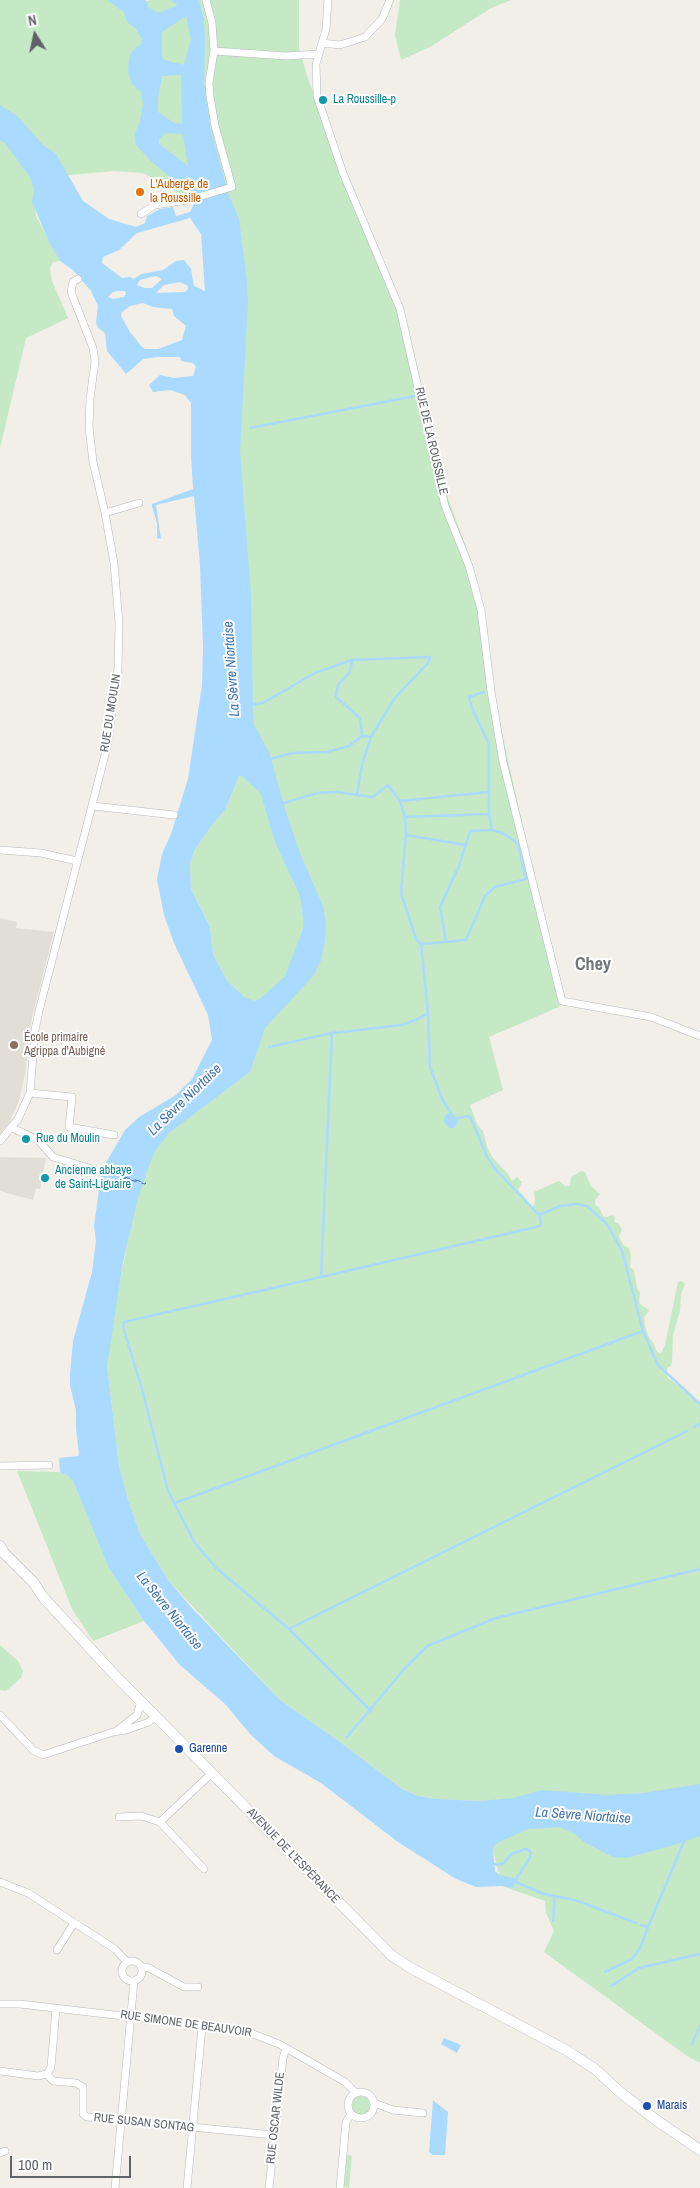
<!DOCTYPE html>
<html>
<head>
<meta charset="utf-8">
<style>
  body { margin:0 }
  #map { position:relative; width:700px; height:2188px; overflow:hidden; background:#f1efe8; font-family:"Archivo Narrow",sans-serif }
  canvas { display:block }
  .north { position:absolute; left:10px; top:10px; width:50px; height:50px; -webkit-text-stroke:4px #fff; paint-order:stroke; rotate:350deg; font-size:14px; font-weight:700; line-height:20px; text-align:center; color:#5f6368 }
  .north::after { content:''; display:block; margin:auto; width:18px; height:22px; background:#5f6368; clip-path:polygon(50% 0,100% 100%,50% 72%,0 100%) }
  .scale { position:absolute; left:10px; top:2156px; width:121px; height:22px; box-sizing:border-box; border:2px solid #5f6368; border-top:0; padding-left:6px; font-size:15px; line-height:18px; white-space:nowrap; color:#5f6368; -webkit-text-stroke:4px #fff; paint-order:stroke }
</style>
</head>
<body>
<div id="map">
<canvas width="700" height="2188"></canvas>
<div class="north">N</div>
<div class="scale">100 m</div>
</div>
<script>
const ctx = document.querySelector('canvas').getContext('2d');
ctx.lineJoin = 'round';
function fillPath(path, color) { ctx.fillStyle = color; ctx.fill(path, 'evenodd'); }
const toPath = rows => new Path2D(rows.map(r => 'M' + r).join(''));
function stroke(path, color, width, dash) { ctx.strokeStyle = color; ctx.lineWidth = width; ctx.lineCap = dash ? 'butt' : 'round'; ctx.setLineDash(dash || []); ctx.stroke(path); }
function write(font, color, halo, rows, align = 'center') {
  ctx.font = font + ' "Archivo Narrow",sans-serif'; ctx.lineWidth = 4; ctx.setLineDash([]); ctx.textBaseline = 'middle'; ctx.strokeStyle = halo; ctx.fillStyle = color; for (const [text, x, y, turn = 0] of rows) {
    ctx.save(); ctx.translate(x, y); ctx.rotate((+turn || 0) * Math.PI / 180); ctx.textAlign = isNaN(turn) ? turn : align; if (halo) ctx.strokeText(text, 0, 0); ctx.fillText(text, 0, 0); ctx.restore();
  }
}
const education = toPath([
  [0,918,17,922,16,928,54,932,32,1017,25,1073,19,1101,9,1123,0,1134],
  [0,1157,46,1158,40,1189,36,1188,33,1200,0,1191]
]);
const green = toPath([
  [0,0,137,0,140,3,151,0,299,0,299,48,309,82,405,315,448,498,473,566,493,692,536,886,564,998,559,1007,489,1037,503,1090,470,1105,477,1124,483,1131,487,1147,493,1158,508,1174,512,1181,517,1177,522,1182,518,1190,533,1207,535,1201,534,1192,559,1181,565,1186,570,1186,571,1177,581,1171,585,1172,591,1186,600,1194,595,1200,595,1205,599,1207,603,1216,606,1217,613,1215,615,1218,614,1222,619,1224,622,1230,619,1236,623,1245,629,1248,631,1257,630,1267,634,1270,637,1288,640,1293,639,1303,649,1310,644,1318,645,1326,649,1338,653,1342,657,1352,661,1353,665,1345,678,1282,682,1281,685,1284,681,1294,680,1311,673,1335,672,1362,671,1366,667,1368,667,1377,700,1403,700,2063,687,2056,544,1952,554,1931,546,1913,545,1901,502,1886,480,1801,437,1799,418,1796,402,1789,340,1742,280,1700,168,1580,140,1534,128,1500,119,1465,107,1366,111,1326,130,1230,142,1152,250,1072,246,998,227,981,213,954,210,927,191,889,190,866,194,851,212,825,225,810,239,776,241,776,230,289,193,201,143,173,114,171,69,175,34,189,36,216,60,261,53,262,50,268,52,281,68,318,26,338,0,448],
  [400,0,511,0,491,8,430,47,401,60,395,35],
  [17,1471,60,1472,67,1475,73,1481,110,1568,144,1621,93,1641,72,1609],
  [0,1645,18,1661,23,1671,21,1678,6,1691,0,1690],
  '352 2105a9 9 0 1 1 18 0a9 9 0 1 1-18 0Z',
  [347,2155,352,2156,349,2188,344,2186]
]);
const water = toPath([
  [107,0,146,0,148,7,158,13,178,5,171,0,199,0,203,16,205,37,204,83,210,126,228,193,239,219,247,282,248,303,240,451,251,595,253,715,254,725,269,752,286,812,301,856,323,906,326,922,325,941,321,960,314,975,265,1028,250,1072,169,1133,155,1151,148,1168,138,1198,123,1262,107,1366,119,1465,128,1500,140,1534,168,1580,192,1608,280,1700,340,1742,402,1789,418,1796,437,1799,480,1801,513,1798,542,1790,606,1795,643,1793,700,1784,700,1836,674,1845,627,1858,613,1857,584,1842,575,1834,560,1827,528,1829,499,1842,495,1845,493,1849,495,1871,500,1875,517,1879,513,1888,502,1886,476,1887,456,1879,398,1842,321,1783,274,1756,250,1734,225,1704,180,1665,144,1621,109,1568,73,1481,67,1475,60,1472,59,1458,78,1456,79,1454,76,1429,76,1410,70,1385,70,1374,73,1341,92,1272,96,1241,94,1226,101,1175,104,1166,125,1130,139,1117,176,1095,192,1079,212,1040,208,1015,174,943,164,915,157,879,162,854,171,834,188,779,202,685,203,647,200,565,194,496,156,505,161,539,157,538,157,523,152,506,152,504,193,489,191,455,191,403,185,395,170,390,153,392,149,385,160,375,174,378,193,376,196,367,193,363,181,361,180,357,157,357,143,359,126,374,107,351,105,333,98,328,96,322,98,306,91,291,73,270,60,261,49,242,32,202,34,189,30,177,5,143,0,140,0,105,17,116,44,146,56,154,83,201,109,219,136,227,145,223,147,216,160,209,173,207,176,216,190,212,193,206,192,195,151,161,136,145,135,134,140,121,143,104,141,92,132,84,128,72,129,58,133,50,141,44,142,39,136,29,127,22,124,12],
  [186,16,191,39,184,65,164,60,162,57,162,32],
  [181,75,182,124,174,123,158,112,158,98,162,76],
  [166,133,183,134,188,166,159,144,159,139],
  [190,218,201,234,205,291,194,286,191,269,184,260,176,261,163,270,141,274,134,279,130,277,122,278,102,263,103,257,119,250,137,233],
  [156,276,162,279,152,288,144,288,137,285,140,280],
  [180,282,188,286,188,289,185,292,156,293,164,285],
  [118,291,125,291,126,294,124,297,113,299,108,297,113,292],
  [143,303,153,307,172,309,174,316,186,326,182,340,158,349,145,349,141,346,130,332,121,316,122,312,130,306],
  [239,776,242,776,253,786,261,794,275,842,300,896,303,918,303,929,285,976,260,999,254,1001,246,998,227,981,213,954,210,927,191,889,190,865,194,851,212,825,225,810],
  [451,1111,455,1119,458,1119,457,1125,454,1128,449,1128,444,1122,445,1116],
  [444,2038,461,2045,457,2053,441,2044],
  [433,2100,448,2112,445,2155,433,2155,429,2152]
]);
const stream = toPath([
  [250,428,415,396],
  [352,660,350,672,339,684,336,692,336,697,360,718,362,736],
  [484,692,469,697,472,708,489,744,489,792],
  [251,705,263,703,315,673,352,660,430,657,428,663,394,699,371,737,362,765,357,795,373,797,388,785,400,801,405,817,406,835,401,893,416,939,421,944],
  [270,759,292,753,327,752,349,746,362,736,371,737],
  [400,801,489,792,489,814],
  [281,804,317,793,338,792,357,795],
  [405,817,489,814,492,830],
  [406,835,466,845],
  [428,1013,421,944,446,942,466,940,485,896,495,887,526,879,518,844,505,834,492,830,470,831,459,866,440,907,446,942],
  [269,1047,332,1033,321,1277,124,1322,123,1327,142,1389,168,1491,195,1543,216,1568,289,1629,371,1711],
  [539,1215,560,1206,577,1204,587,1206,607,1224,622,1251,643,1331,658,1365,700,1404],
  [321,1277,540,1226,541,1222,539,1215,496,1170,487,1157,471,1118,468,1116,455,1119,442,1099,430,1067,428,1013,418,1019,402,1025,332,1033],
  [694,1427,700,1424],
  [175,1503,643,1331],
  [289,1629,687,1431],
  [347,1737,406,1667,427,1646,496,1618,700,1569],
  [493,1863,497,1865,504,1863,511,1854,525,1849,529,1850,531,1853,529,1859,515,1881],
  [513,1881,544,1894,575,1900,636,1923],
  [553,1921,555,1896],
  [648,1927,685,1839],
  [605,1972,632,1959,640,1948,648,1927,641,1925],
  [611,1986,639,1968,700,1954],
  [692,2044,700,2026]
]);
const ferry = toPath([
  [103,1171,146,1183,145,1184,102,1172,103,1171]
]);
const street = toPath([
  [206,0,212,23,214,51],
  [328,0,326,29,316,64,317,96,343,173,400,309,445,506,469,566,481,610,491,691,503,762,562,1001,651,1017,700,1036],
  [322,43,340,45,365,37,382,19,390,0],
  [141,214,155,205,188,200,232,187,215,126,210,96,209,83,214,51,286,56,319,54],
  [105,513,139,503],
  [93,806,174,815],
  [0,850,41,853,77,861],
  [30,1093,72,1097,69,1127,114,1135],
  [12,1128,38,1140,53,1157,102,1172],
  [0,1141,18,1119,30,1093,35,1030,39,1011,107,747,118,668,119,623,114,563,105,513,93,462,89,427,90,399,95,361,93,348,71,292,73,282,78,279],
  [0,1466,49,1465],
  [0,1715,33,1750,43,1755,113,1732,126,1730,149,1722,155,1716],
  [118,1730,137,1715,141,1701],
  [119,1817,141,1816,160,1822,212,1773],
  [160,1822,204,1869],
  [0,1882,28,1893,115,1949,127,1962],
  [57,1950,74,1923],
  '122 1971a10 10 0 1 1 20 0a10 10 0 1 1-20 0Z',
  [142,1967,149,1968,184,1987,198,1987],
  [0,2004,20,2004,243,2030,279,2044,345,2082,356,2093],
  [0,2071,38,2076,47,2074],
  [47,2074,53,2081,76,2083,83,2087,83,2114,87,2117,274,2135],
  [47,2074,51,2067,56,2009],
  '348 2105a13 13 0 1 1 26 0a13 13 0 1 1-26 0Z',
  [374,2103,393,2110,423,2113],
  [0,2153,5,2151],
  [115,2188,134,1981],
  [187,2188,202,2027],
  [269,2188,283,2058,286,2048],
  [340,2188,346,2122,351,2114]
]);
const secondary = toPath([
  [0,1546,4,1553,34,1583,43,1597,111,1671,391,1955,409,1967,566,2050,595,2069,620,2092,656,2120,700,2150]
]);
const markers = [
  [323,100,5,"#0f9aa8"],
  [140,192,5,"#e8710a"],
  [14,1045,5,"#8d6e63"],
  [26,1139,5,"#0f9aa8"],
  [45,1178,5,"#0f9aa8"],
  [179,1749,5,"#1a4fb4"],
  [647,2106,5,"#1a4fb4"]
];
const cultureNames = [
  ["La Roussille-p",333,100],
  ["Rue du Moulin",36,1139],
  ["Ancienne abbaye",55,1171],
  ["de Saint-Liguaire",55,1185]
];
const foodNames = [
  ["L'Auberge de",150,185],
  ["la Roussille",150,199]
];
const streetNames = [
  ["RUE DE LA ROUSSILLE",431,441,77],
  ["RUE DU MOULIN",111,713,-81],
  ["AVENUE DE L'ESPÉRANCE",293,1856,46],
  ["RUE SIMONE DE BEAUVOIR",186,2024,8],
  ["RUE OSCAR WILDE",276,2118,-84],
  ["RUE SUSAN SONTAG",144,2123,6]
];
const educationNames = [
  ["École primaire",24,1038],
  ["Agrippa d'Aubigné",24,1052]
];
const transitNames = [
  ["Garenne",189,1749],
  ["Marais",657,2106]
];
const waterNames = [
  ["La Sèvre Niortaise",232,669,-94],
  ["La Sèvre Niortaise",185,1100,-44],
  ["La Sèvre Niortaise",169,1611,51],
  ["La Sèvre Niortaise",583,1816,4]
];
const districtNames = [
  ["Chey",593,965]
];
fillPath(education, '#e1ded6');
fillPath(green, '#c5e8c5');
fillPath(water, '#aadaff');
stroke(stream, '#aadaff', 2.5);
stroke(ferry, '#4174aa', 1, [6, 5]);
stroke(street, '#b5b8bc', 8);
stroke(secondary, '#b6babf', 11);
stroke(street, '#fff', 7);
stroke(secondary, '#fff', 10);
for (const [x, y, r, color] of markers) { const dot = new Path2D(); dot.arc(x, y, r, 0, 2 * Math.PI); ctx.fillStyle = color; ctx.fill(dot); stroke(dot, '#fff', 2); }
write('12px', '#0d838f', '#fff', cultureNames, 'left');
write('12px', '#c56008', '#fff', foodNames, 'left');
write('12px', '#5f6368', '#fff', streetNames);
write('12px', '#785e54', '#fff', educationNames, 'left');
write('12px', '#164399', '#fff', transitNames, 'left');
write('italic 14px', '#4174aa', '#fff', waterNames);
write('bold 18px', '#70757a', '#fff', districtNames);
</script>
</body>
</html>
